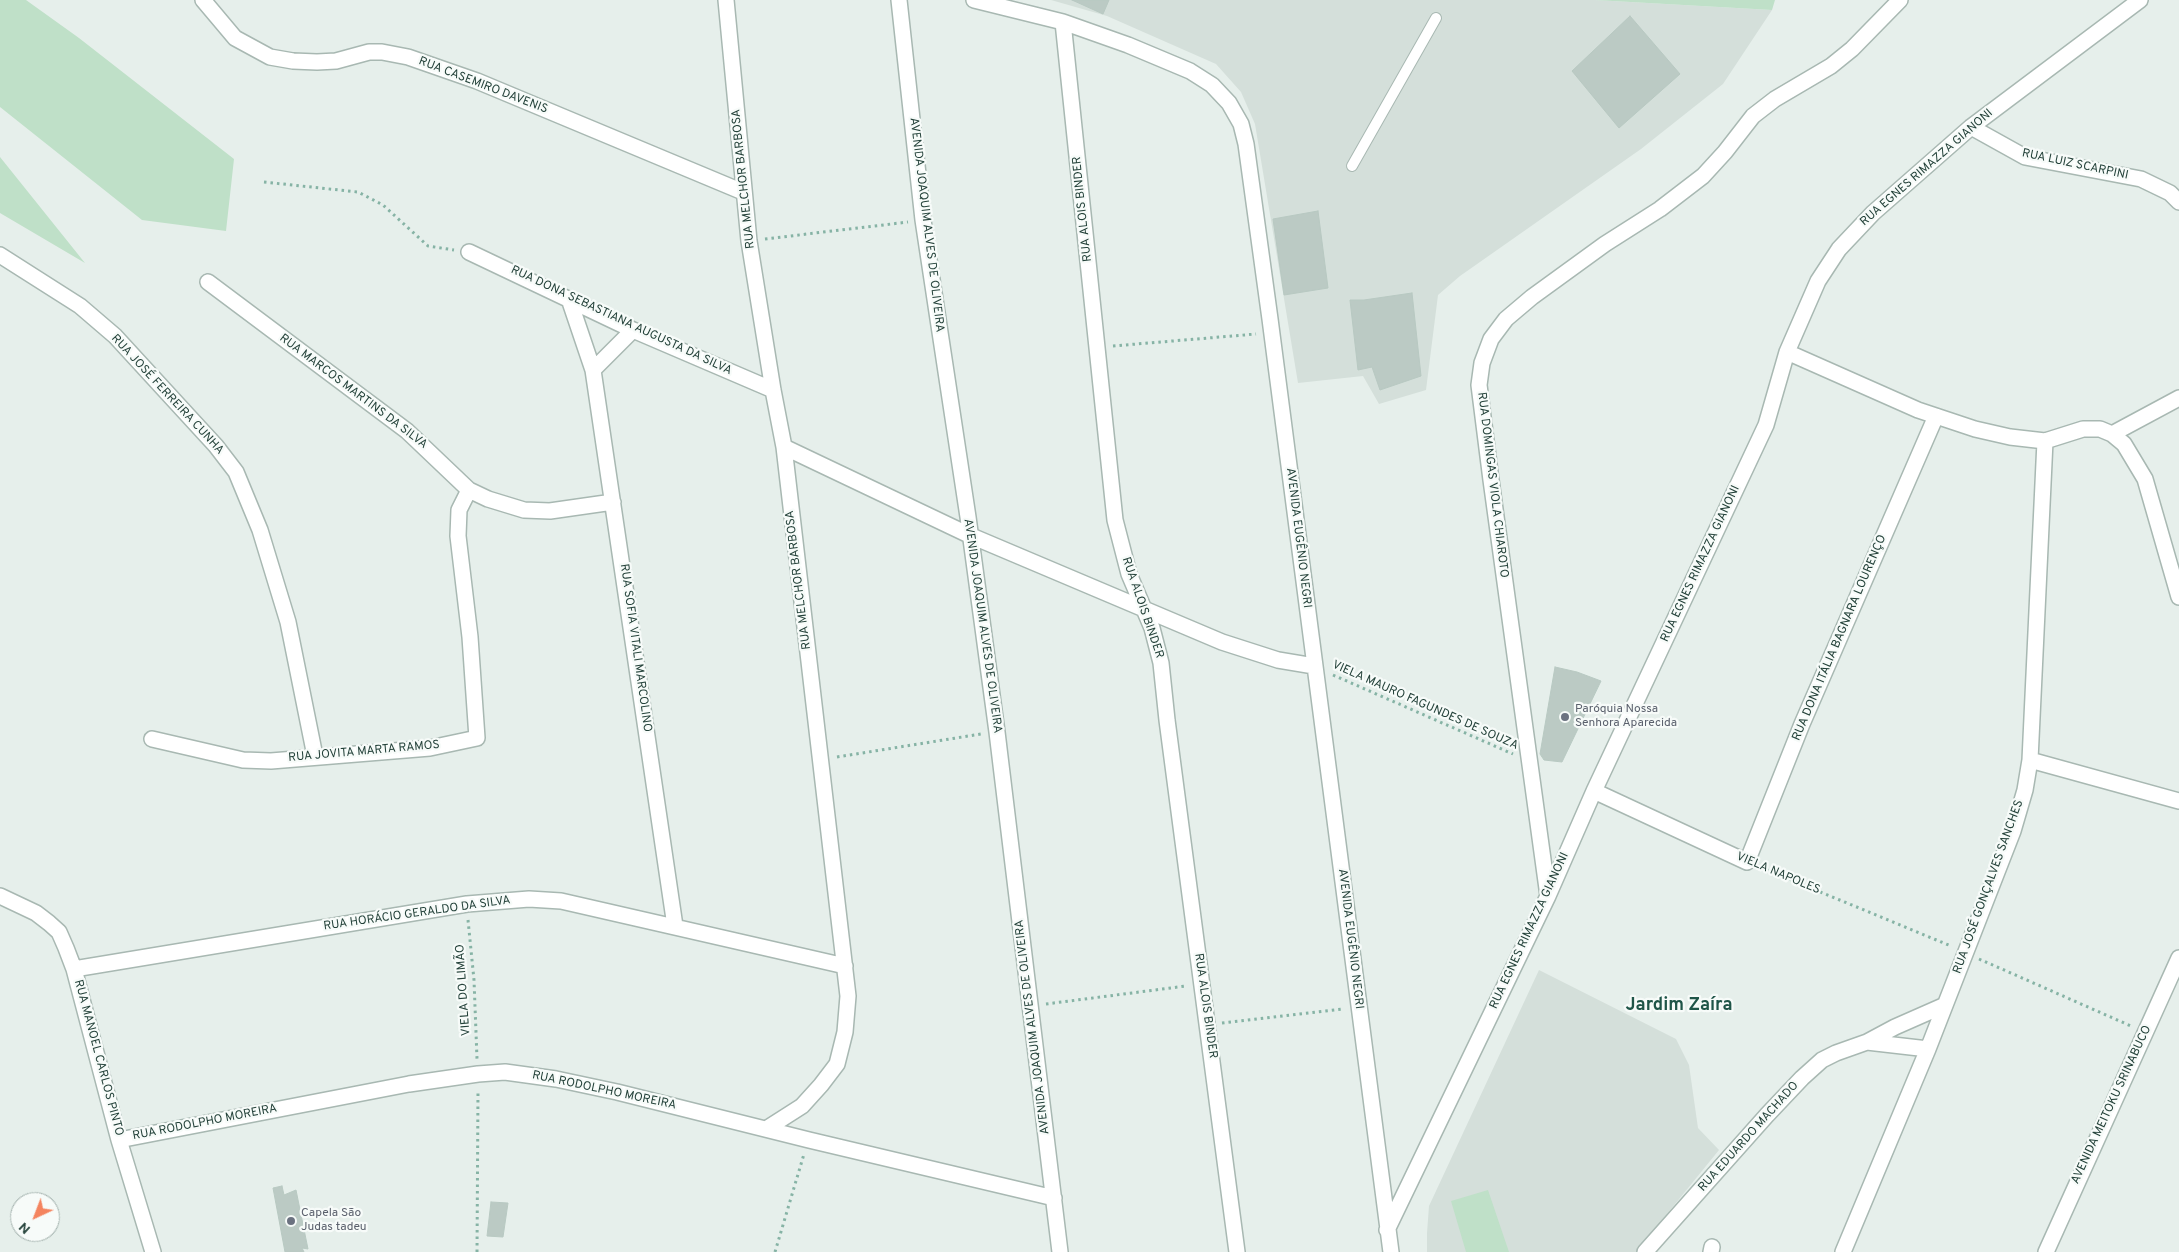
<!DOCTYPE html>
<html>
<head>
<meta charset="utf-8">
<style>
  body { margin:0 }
  #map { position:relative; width:2179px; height:1252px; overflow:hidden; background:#e6efeb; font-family:Overpass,sans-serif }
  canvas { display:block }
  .north { position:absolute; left:10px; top:1192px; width:50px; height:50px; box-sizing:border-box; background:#f7fbf9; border:1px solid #a3b1ad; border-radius:50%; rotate:223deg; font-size:14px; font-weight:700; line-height:20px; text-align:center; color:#24423a }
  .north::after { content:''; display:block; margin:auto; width:18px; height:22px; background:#f4845f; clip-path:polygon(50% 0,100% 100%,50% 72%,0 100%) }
</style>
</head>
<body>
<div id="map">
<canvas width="2179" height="1252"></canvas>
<div class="north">N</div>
</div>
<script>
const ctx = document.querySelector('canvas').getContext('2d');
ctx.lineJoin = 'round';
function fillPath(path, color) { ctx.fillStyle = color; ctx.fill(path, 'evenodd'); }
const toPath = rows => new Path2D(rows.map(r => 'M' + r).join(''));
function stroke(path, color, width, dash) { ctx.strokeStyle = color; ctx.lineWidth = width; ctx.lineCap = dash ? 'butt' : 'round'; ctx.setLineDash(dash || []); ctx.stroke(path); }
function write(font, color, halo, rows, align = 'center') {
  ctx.font = font + ' Overpass,sans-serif'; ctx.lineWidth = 4.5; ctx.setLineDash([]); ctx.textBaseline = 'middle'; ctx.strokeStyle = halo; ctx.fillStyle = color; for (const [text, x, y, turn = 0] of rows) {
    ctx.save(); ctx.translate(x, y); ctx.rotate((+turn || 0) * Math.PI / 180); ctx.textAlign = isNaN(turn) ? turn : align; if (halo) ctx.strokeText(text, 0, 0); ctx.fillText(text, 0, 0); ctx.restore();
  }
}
const built = toPath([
  [1051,0,1595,0,1772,10,1723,84,1641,149,1460,276,1438,295,1426,390,1379,404,1363,376,1298,383,1255,124,1241,92,1216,64,1107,16],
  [1539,970,1676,1039,1689,1065,1698,1128,1719,1150,1636,1252,1427,1252,1427,1233,1429,1206]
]);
const green = toPath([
  [0,0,26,0,79,38,234,159,226,231,142,220,0,107],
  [1595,0,1775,0,1772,10],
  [0,157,85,263,0,213],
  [1488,1190,1509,1252,1466,1252,1451,1201]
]);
const building = toPath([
  [1072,0,1109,0,1103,14,1072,0],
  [1630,16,1680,74,1619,128,1572,71,1630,16],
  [1318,211,1328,288,1284,295,1273,219,1318,211],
  [1412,293,1421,376,1380,390,1372,367,1358,370,1350,300,1364,300,1412,293],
  [1555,667,1577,672,1601,681,1562,762,1544,760,1540,754,1555,667],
  [282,1186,284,1195,296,1190,308,1249,302,1248,304,1252,285,1252,273,1188,282,1186],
  [491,1202,508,1203,503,1237,487,1236,491,1202]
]);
const path = toPath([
  [264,182,358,192,383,205,428,246,454,250],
  [765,239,908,222],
  [1113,346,1256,334],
  [1333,675,1513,754],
  [837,757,981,734],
  [1760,867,1951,946],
  [468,920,474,980,477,1059],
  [1979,959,2131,1026],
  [1046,1004,1186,986],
  [1222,1023,1343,1009],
  [477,1252,478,1090],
  [775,1252,804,1154]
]);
const lane = toPath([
  [1352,166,1436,18]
]);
const street = toPath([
  [203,0,235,38,270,57,293,61,317,62,336,61,369,52,382,52,408,57,477,81,743,192],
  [726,0,749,241,773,390,784,447,848,996,845,1032,837,1064,821,1085,802,1106,766,1129],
  [899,0,923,220,968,517,997,732,1060,1252],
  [974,0,1063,22,1128,45,1190,71,1212,85,1229,103,1241,124,1246,144,1270,319,1391,1252],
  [1063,22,1115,520,1129,574,1152,628,1161,663,1167,720,1237,1252],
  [1971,127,2025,157,2141,179,2170,193,2179,202],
  [469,252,633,330,773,390],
  [0,255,80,306,115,336,216,446,236,472,260,530,288,622,315,756],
  [208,282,407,431,469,490,488,499,524,510,550,511,613,502],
  [569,299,593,370,675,926],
  [1787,352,1918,410,1975,429,2010,437,2045,441,2083,429,2100,429,2112,434,2124,444,2145,479,2179,597],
  [593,370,633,330],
  [2112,434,2179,398],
  [784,447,969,535,1222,642,1278,660,1314,666],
  [152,739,243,760,271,761,430,748,477,738,470,637,458,536,459,510,469,490],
  [2030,760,2179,801],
  [1594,791,1747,862,1802,724,1936,416],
  [0,896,36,913,49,923,59,932,66,948,74,969,119,1140,153,1252],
  [1548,896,1491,480,1479,385,1482,363,1491,339,1506,319,1532,297,1605,244,1660,209,1703,176,1725,152,1753,116,1775,99,1831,66,1852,49,1900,0],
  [74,969,467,904,529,899,561,901,845,966],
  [1867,1042,1928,1049],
  [119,1140,409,1084,478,1074,505,1072,556,1079,617,1092,809,1140,1054,1198],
  [1387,1230,1548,896,1594,791,1766,425,1787,352,1818,281,1839,249,1873,213,1971,127,2140,0],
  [1645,1252,1767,1115,1802,1078,1822,1060,1836,1053,1867,1042,1895,1027,1945,1005],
  [1711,1252,1712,1247],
  [1843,1252,1928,1049,2013,831,2025,790,2030,760,2045,441],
  [2046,1252,2179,958]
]);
const markers = [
  [1565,717,5,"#6b7280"],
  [291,1221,5,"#6b7280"]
];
const streetNames = [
  ["RUA CASEMIRO DAVENIS",483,86,21],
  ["RUA LUIZ SCARPINI",2075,165,12],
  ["RUA EGNES RIMAZZA GIANONI",1927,168,-41],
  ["RUA MELCHOR BARBOSA",744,179,-96],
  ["RUA ALOIS BINDER",1083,209,-96],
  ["AVENIDA JOAQUIM ALVES DE OLIVEIRA",926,225,83],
  ["RUA DONA SEBASTIANA AUGUSTA DA SILVA",621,321,25],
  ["RUA MARCOS MARTINS DA SILVA",353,392,37],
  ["RUA JOSÉ FERREIRA CUNHA",167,395,47],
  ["RUA DOMINGAS VIOLA CHIAROTO",1492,485,83],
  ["AVENIDA EUGÊNIO NEGRI",1298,538,83],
  ["RUA EGNES RIMAZZA GIANONI",1701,564,-65],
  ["RUA MELCHOR BARBOSA",799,580,-97],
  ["RUA ALOIS BINDER",1142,608,71],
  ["AVENIDA JOAQUIM ALVES DE OLIVEIRA",982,626,82],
  ["RUA DONA ITÁLIA BAGNARA LOURENÇO",1840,638,-67],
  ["RUA SOFIA VITALI MARCOLINO",635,648,82],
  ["VIELA MAURO FAGUNDES DE SOUZA",1425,706,24],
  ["RUA JOVITA MARTA RAMOS",364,752,-5],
  ["VIELA NAPOLES",1778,874,23],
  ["RUA JOSÉ GONÇALVES SANCHES",1989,887,-70],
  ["RUA HORÁCIO GERALDO DA SILVA",417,914,-8],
  ["RUA EGNES RIMAZZA GIANONI",1530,931,-65],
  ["AVENIDA EUGÊNIO NEGRI",1350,939,83],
  ["VIELA DO LIMÃO",464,990,-94],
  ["RUA ALOIS BINDER",1205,1006,82],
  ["AVENIDA JOAQUIM ALVES DE OLIVEIRA",1033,1027,-97],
  ["RUA MANOEL CARLOS PINTO",98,1058,75],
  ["RUA RODOLPHO MOREIRA",604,1091,12],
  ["AVENIDA MEITOKU SRINABUCO",2112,1105,-65],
  ["RUA RODOLPHO MOREIRA",205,1123,-11],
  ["RUA EDUARDO MACHADO",1749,1137,-48]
];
const worshipNames = [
  ["Paróquia Nossa",1575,710],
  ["Senhora Aparecida",1575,724],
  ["Capela São",301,1214],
  ["Judas tadeu",301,1228]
];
const districtNames = [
  ["Jardim Zaíra",1679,1006]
];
fillPath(built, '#d4dfda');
fillPath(green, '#bfe0c8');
fillPath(building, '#bbcac4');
stroke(building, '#b8c9c2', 1);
stroke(lane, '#a8b8b2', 12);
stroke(street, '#a8b8b2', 18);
stroke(path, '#86b3a5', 3, [2.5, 4]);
stroke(lane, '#fff', 10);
stroke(street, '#fff', 15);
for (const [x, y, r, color] of markers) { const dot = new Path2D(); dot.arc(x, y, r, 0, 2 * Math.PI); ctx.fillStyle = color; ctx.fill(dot); stroke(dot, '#f7fbf9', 2); }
write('12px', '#24423a', '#f7fbf9', streetNames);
write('12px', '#5b616d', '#f7fbf9', worshipNames, 'left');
write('bold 18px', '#1f5548', '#f7fbf9', districtNames);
</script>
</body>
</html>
